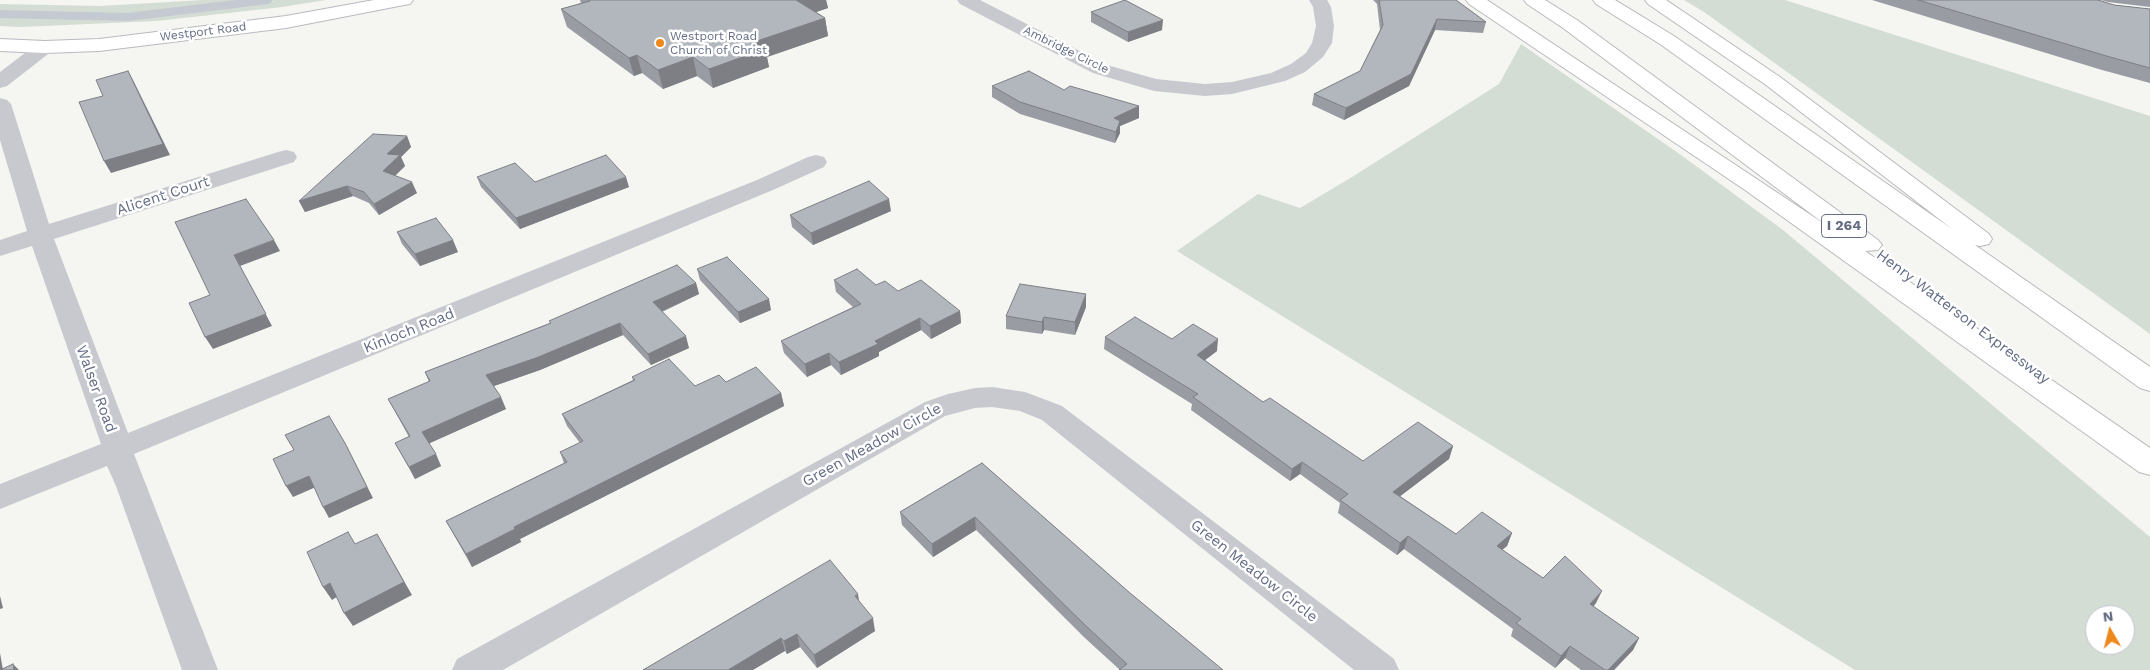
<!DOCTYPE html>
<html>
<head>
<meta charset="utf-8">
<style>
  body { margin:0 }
  #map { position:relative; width:2150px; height:670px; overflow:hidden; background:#f5f6f2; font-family:"Work Sans",sans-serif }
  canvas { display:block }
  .north { position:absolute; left:2085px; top:605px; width:50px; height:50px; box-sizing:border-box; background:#fff; border:1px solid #c1c4ce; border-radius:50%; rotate:352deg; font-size:14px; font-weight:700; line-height:20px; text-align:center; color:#636c84 }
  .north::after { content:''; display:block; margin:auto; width:18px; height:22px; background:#ec881c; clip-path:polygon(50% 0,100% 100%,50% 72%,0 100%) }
</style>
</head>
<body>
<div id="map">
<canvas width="2150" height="670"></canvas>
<div class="north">N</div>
</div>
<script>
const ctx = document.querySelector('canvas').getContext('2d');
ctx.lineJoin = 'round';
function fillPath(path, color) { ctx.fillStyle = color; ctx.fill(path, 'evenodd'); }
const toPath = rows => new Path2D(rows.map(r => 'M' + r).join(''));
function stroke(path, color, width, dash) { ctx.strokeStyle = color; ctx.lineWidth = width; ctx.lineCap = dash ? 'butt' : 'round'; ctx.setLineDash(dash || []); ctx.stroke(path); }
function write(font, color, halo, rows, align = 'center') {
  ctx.font = font + ' "Work Sans",sans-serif'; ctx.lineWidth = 5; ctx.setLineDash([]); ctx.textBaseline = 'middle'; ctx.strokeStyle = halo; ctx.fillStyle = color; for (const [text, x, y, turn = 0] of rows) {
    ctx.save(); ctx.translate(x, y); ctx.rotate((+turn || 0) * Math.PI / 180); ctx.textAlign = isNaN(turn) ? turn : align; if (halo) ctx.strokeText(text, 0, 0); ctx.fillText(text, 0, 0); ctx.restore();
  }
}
const green = toPath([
  [203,0,326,0,282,7,157,21,20,27,0,26,0,4,100,6],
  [1684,0,1785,0,2150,116,2150,334,1704,12],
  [1521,44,1681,155,1783,230,2150,537,2150,670,1855,670,1177,251,1258,194,1300,208,1352,177,1499,84],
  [2095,615,2125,615,2125,645,2095,645]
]);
const stream = toPath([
  [0,14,128,17,268,0]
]);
const minor = toPath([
  [957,0,980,0,1107,65,1156,79,1205,84,1232,82,1271,73,1291,64,1306,53,1312,43,1316,26,1313,7,1309,0,1327,0,1331,7,1334,26,1332,43,1323,57,1305,72,1285,81,1232,94,1205,96,1154,91,1093,73,960,4,957,0],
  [45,41,52,43,55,47,52,51,7,86,0,88,0,72,38,43,45,41],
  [0,98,7,100,11,104,49,224,278,152,286,150,294,152,297,157,294,162,54,239,128,433,757,180,808,157,816,155,824,157,827,162,824,167,773,190,134,454,218,670,182,670,116,486,107,466,0,509,0,484,101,444,32,246,0,256,0,240,27,231,0,140,0,98],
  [992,387,1025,392,1062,406,1394,659,1399,670,1354,670,1042,420,1020,411,992,407,975,408,945,416,503,670,452,670,457,659,925,402,948,394,975,388,992,387]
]);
const major = toPath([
  [374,0,413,0,410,4,404,5,286,28,99,51,45,53,0,51,0,39,45,41,99,39,286,16,374,0]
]);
const highway = toPath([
  [1466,0,1487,0,1826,225,1563,28,1527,4,1524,0,1545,0,1577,20,1878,240,1882,245,1878,250,1865,251,2150,448,2150,475,2139,472,1745,190,1469,4,1466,0],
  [1593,0,1615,0,1674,36,1952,229,1766,85,1648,4,1645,0,1666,0,1780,77,1989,234,1992,239,1989,244,1980,246,1975,245,2150,367,2150,391,2140,388,1660,44,1596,4,1593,0]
]);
const wall = toPath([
  [580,0,826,0,828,8,816,12,825,18,828,36,767,57,769,67,713,88,697,76,663,89,642,73,634,76,567,27,561,9,581,3],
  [1373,0,1456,0,1486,22,1483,33,1435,30,1409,86,1344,120,1312,105,1314,94,1360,71,1380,30,1377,4],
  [1872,0,2098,0,2114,5,2150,9,2150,83,2102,70],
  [2101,0,2150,0,2150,7,2108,2],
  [1091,12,1162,30,1128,42,1091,22],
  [992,86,1064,90,1139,106,1139,118,1120,126,1120,133,1115,143,1020,114,992,97],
  [407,136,411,147,401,157,405,166,395,176,417,193,379,215,369,203,353,196,305,212,299,201],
  [477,177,535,182,629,187,520,229,481,187],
  [891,211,813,245,792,227,790,215],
  [397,232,458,252,420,266,402,244],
  [697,269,771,310,740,323,700,280],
  [834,280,876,285,898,291,960,311,961,323,931,339,921,330,879,352,879,356,841,375,831,365,807,377,784,353,781,341,853,307,836,292],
  [696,283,699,294,662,312,689,348,651,365,623,335,540,370,494,386,506,409,429,443,441,466,415,479,395,443,409,437,388,399,429,382,425,372,550,323,549,321],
  [1086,294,1086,307,1075,335,1044,330,1042,334,1006,329,1006,316],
  [1105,337,1172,339,1217,351,1205,360,1263,402,1363,461,1453,446,1449,459,1400,496,1456,534,1512,533,1507,546,1502,550,1543,578,1596,603,1593,607,1639,638,1633,650,1614,670,1581,670,1565,658,1555,668,1511,636,1513,629,1404,549,1397,555,1338,513,1340,503,1300,474,1290,481,1191,410,1192,404,1104,349],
  [632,377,695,386,726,382,781,393,784,406,520,539,521,542,472,567,446,521,564,463,560,452,580,443,567,426,562,414,633,380],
  [982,463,1130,593,1223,670,1120,670,1086,639,976,530,933,557,902,525,900,512],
  [859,602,875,631,817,668,800,647,787,654,785,651,643,670]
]);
const shadedWall = toPath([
  [796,0,826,0,828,8,799,18],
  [825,18,828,36,767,57,769,67,713,88,709,69,754,42],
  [1437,19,1435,30,1409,86,1344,120,1346,108],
  [1163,20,1162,30,1128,42,1128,32],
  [637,55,642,73,634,76,629,58],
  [693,57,697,76,663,89,658,70],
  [128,71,134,82,170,155,111,173,104,161],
  [1139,106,1139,118,1120,126,1120,133,1115,143,1116,132,1114,118],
  [407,136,411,147,401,157,405,166,388,182,383,171,387,154],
  [626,177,629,187,520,229,516,218],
  [412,182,417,193,379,215,374,204],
  [347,186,353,196,305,212,299,201],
  [889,199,891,211,813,245,811,233],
  [274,240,280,251,240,266,272,326,213,349,205,337,234,255],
  [453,240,458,252,420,266,415,254],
  [696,283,699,294,656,314,653,302],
  [1086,294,1086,307,1075,335,1075,322],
  [769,299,771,310,740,323,738,312],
  [960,311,961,323,931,339,930,326],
  [1044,317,1044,330,1042,334,1042,322],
  [920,318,921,330,879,352,879,356,841,375,839,362,875,341],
  [620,323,623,335,540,370,491,387,486,375],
  [686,336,689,348,651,365,648,354],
  [1218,339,1217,351,1196,367,1197,355],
  [829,353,831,365,807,377,805,364],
  [781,393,784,406,520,539,521,542,472,567,466,554,514,527],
  [501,397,506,409,428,444,422,432],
  [345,443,373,498,329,518,323,507],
  [1453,446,1449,459,1390,504,1393,492],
  [436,454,441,466,415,479,409,467],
  [1302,462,1300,474,1290,481,1292,469],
  [309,476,316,487,293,497,286,486],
  [975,517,976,530,933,557,932,544],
  [1512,533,1507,546,1492,558,1497,546],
  [377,534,412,595,353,626,344,613],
  [1408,536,1404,549,1397,555,1400,543],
  [330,583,338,596,332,600,323,587],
  [1602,591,1596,603,1584,617,1590,604],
  [858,594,860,607,855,596],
  [0,596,3,608,0,609],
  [873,618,875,631,817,668,814,655],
  [797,634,800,647,787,654,784,641],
  [781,638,785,651,753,670,728,670],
  [1639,638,1633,650,1614,670,1608,670],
  [1570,646,1565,658,1555,668,1561,656],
  [0,653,3,670,0,670],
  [13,664,19,670,14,670]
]);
const building = toPath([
  [589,0,796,0,825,18,754,42,765,49,709,69,693,57,658,70,637,55,629,58,561,9,590,1,589,0],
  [1125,0,1163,20,1128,32,1091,12,1125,0],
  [1379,0,1456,0,1486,22,1437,19,1411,74,1346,108,1314,94,1360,71,1383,25,1379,0],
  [1918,0,2098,0,2114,5,2150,9,2150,68,2110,57,1918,0],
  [128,71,163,144,104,161,79,102,103,96,96,80,128,71],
  [1029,71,1064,90,1070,86,1139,106,1114,118,1120,121,1116,132,1020,102,992,86,1029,71],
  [373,134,407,136,387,154,400,155,383,171,412,182,374,204,364,192,347,186,299,201,373,134],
  [606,155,626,177,516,218,477,177,515,163,535,182,606,155],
  [869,181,889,199,811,233,790,215,869,181],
  [246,199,274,240,234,255,266,314,205,337,189,303,210,295,175,222,246,199],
  [436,218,453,240,415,254,397,232,436,218],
  [727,257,769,299,738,312,697,269,727,257],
  [677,265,696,283,653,302,686,336,648,354,620,323,536,358,486,375,501,397,422,432,436,454,409,467,395,443,410,436,388,399,430,381,425,372,551,323,549,321,677,265],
  [857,269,876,285,885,281,898,291,921,280,960,311,930,326,920,318,875,341,878,344,839,362,829,353,805,364,781,341,861,304,834,280,857,269],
  [1020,284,1086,294,1075,322,1044,317,1042,322,1006,316,1020,284],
  [1135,317,1172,339,1193,324,1218,339,1197,355,1263,402,1270,398,1363,461,1418,422,1453,446,1393,492,1456,534,1482,512,1512,533,1497,546,1543,578,1565,556,1602,591,1590,604,1639,638,1608,670,1605,670,1570,646,1561,656,1516,623,1521,619,1408,536,1400,543,1340,500,1348,494,1302,462,1292,469,1193,397,1198,394,1105,337,1135,317],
  [669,359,695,386,719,375,726,382,756,367,781,393,514,527,515,529,466,554,446,521,567,462,560,452,583,441,562,414,635,380,632,377,669,359],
  [329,416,345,443,367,487,323,507,309,476,286,486,273,459,294,450,285,435,329,416],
  [982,463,1130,593,1223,670,1119,670,1127,664,1086,626,975,517,932,544,900,512,982,463],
  [348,532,355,544,377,534,404,582,344,613,330,583,323,587,307,552,348,532],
  [830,560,858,594,855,596,873,618,814,655,797,634,784,641,781,638,728,670,643,670,830,560],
  [13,664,14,670,0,670,13,664]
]);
const markers = [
  [660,43,5,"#ec881c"]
];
const farStreetnames = [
  ["Westport Road",203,32,-7],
  ["Ambridge Circle",1066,50,26]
];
const farPoinames = [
  ["Westport Road",670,36],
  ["Church of Christ",670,50]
];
const shields = [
  [1844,226,45]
];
const shieldNames = [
  ["I 264",1844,226]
];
const streetNames = [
  ["Alicent Court",163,196,-18],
  ["Henry Watterson Expressway",1963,317,37],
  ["Kinloch Road",409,331,-22],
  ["Walser Road",96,389,70],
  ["Green Meadow Circle",872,445,-29],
  ["Green Meadow Circle",1254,571,38]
];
fillPath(green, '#d4ddd3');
stroke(stream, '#c5cad2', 8);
stroke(major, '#b8babf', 2);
stroke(highway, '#b7b9bd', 2);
fillPath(minor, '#c8c9ce');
fillPath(major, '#fff');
fillPath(highway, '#fff');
fillPath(wall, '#999da3');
fillPath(shadedWall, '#7d7f84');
fillPath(building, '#b2b6bd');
stroke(building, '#7d7f84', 1);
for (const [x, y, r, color] of markers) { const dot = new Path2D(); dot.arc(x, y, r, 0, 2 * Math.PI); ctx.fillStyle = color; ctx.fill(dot); stroke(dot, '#fff', 2); }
write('12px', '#636c84', '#fff', farStreetnames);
write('12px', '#636c84', '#fff', farPoinames, 'left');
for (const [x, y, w] of shields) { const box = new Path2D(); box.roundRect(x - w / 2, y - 11.5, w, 23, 4); ctx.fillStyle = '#fff'; ctx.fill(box); stroke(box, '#636c84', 1); }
write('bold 14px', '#636c84', null, shieldNames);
write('15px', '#636c84', '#fff', streetNames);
</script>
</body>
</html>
